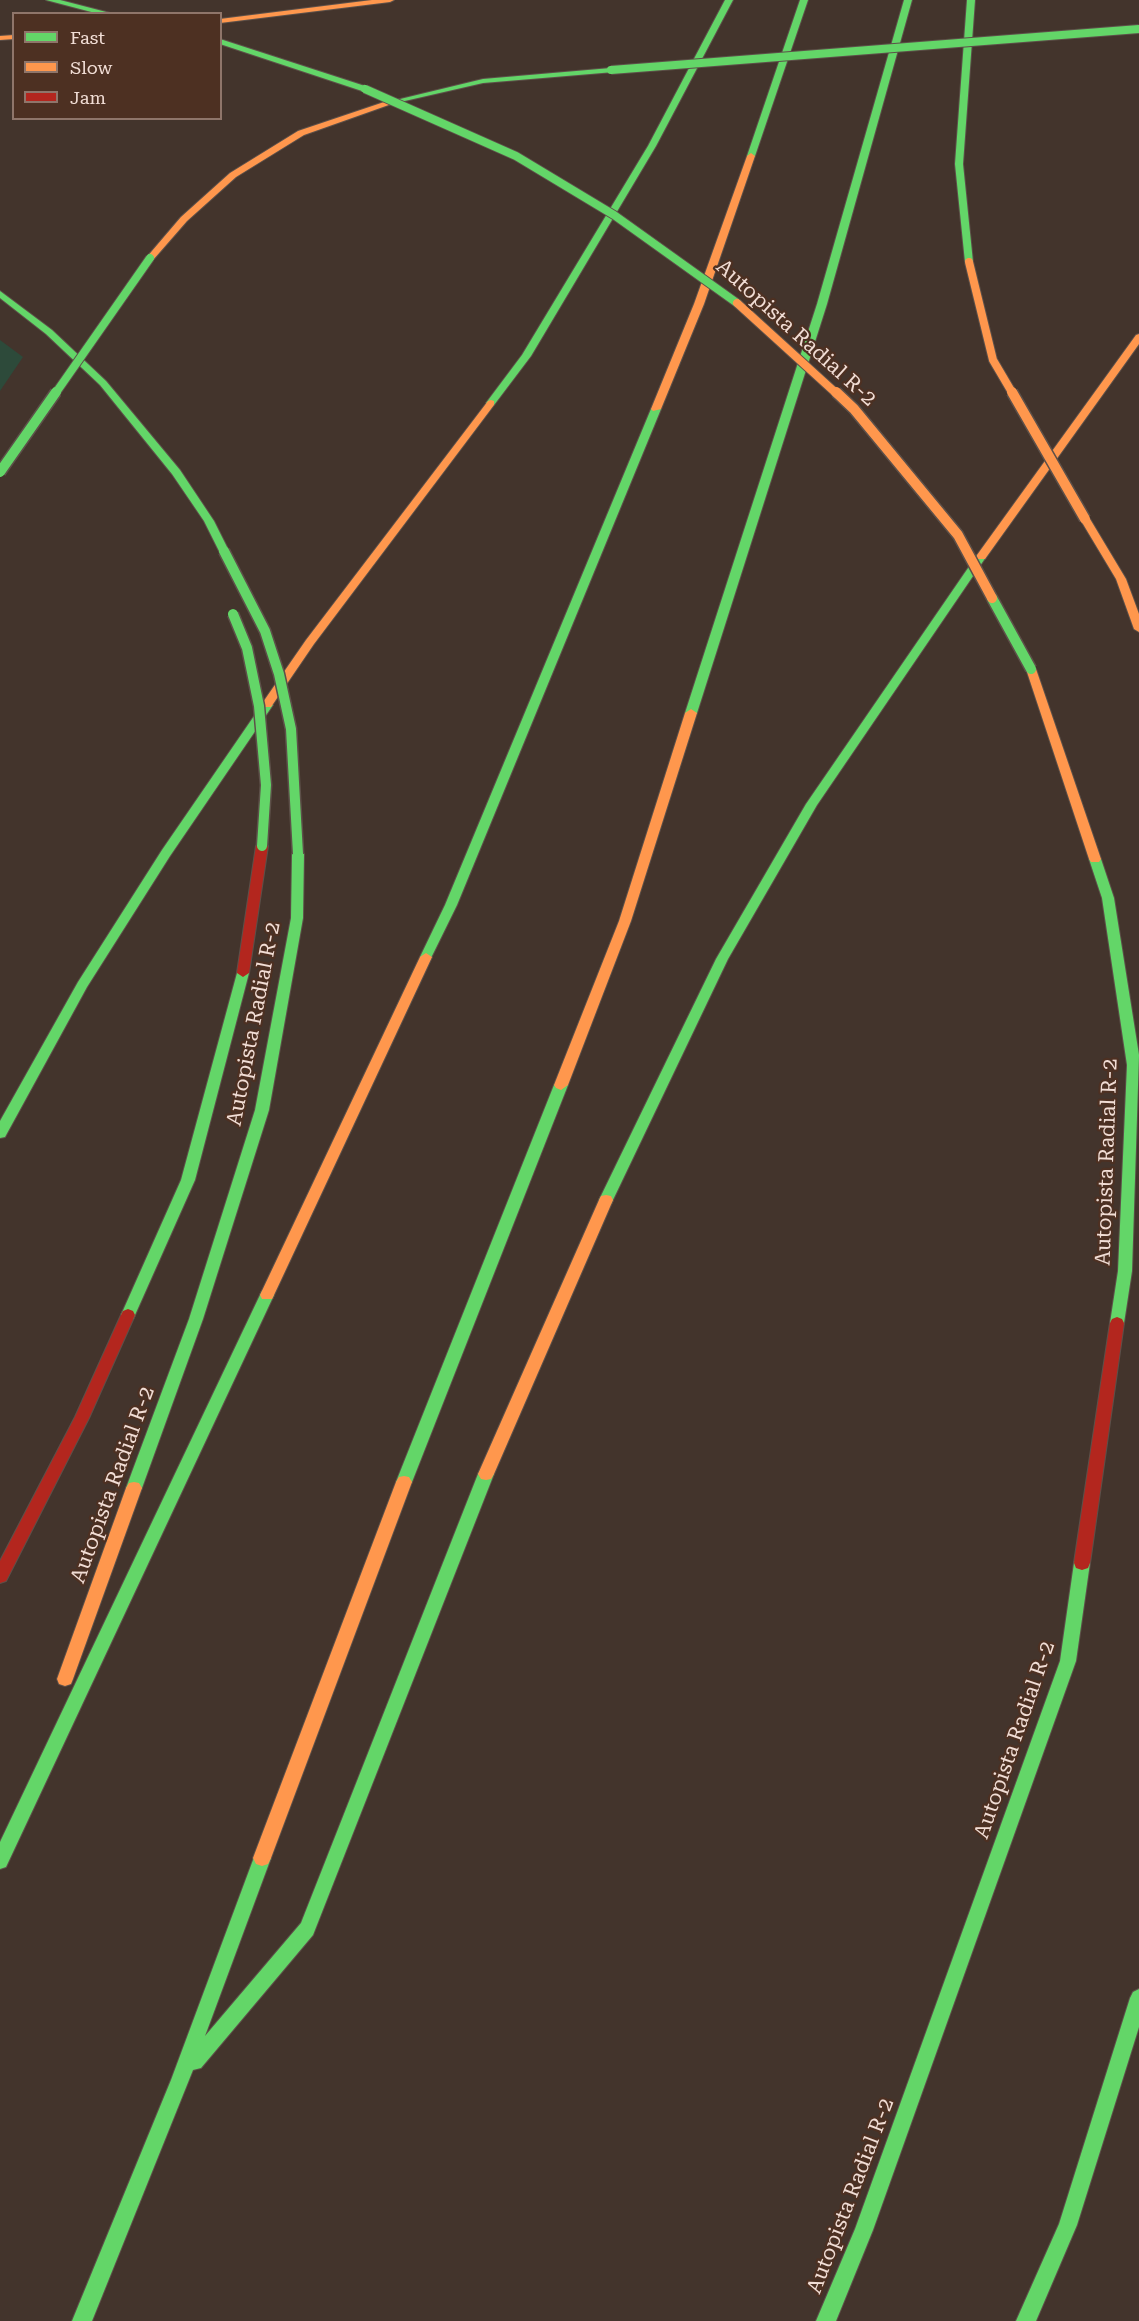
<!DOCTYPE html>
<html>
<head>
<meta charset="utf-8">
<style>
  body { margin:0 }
  #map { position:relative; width:1139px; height:2321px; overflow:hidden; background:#43342c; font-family:"Roboto Serif",serif }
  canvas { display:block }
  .legend { position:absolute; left:12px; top:12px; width:210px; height:108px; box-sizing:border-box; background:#4d3022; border:2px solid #8f756a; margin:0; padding:8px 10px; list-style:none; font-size:18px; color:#f1ddd5 }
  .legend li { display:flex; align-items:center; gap:12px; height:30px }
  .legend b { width:30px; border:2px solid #8f756a }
</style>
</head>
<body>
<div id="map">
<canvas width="1139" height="2321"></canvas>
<ul class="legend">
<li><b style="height:8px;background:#63d668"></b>Fast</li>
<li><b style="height:8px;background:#ff974d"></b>Slow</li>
<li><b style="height:8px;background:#b3261e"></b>Jam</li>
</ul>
</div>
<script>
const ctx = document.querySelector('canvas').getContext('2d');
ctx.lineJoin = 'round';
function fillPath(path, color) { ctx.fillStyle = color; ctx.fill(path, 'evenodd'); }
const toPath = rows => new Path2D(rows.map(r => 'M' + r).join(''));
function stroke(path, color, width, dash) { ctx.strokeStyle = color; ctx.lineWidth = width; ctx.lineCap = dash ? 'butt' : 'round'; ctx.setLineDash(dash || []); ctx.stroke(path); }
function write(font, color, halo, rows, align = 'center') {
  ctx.font = font + ' "Roboto Serif",serif'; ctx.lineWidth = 4.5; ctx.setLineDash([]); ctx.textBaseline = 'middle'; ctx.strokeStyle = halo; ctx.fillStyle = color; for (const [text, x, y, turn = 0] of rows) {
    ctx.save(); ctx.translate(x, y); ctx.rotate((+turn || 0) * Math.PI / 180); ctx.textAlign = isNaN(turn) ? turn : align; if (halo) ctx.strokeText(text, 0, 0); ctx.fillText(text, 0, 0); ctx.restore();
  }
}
const green = toPath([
  [0,340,23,357,0,391]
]);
const fast = toPath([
  [46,0,60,0,114,14,99,14,46,0],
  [725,0,733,0,656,146,531,356,494,405,488,405,486,403,522,355,648,146,725,0],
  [800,0,808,0,755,156,748,158,747,156,800,0],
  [904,0,912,0,827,304,697,713,695,715,687,715,685,713,817,304,904,0],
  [967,0,975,0,963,164,973,262,969,265,965,262,955,164,967,0],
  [220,39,368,87,369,89,362,91,220,44,220,39],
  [611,68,615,70,614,72,483,83,396,103,392,101,483,79,611,68],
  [0,291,52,330,106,381,180,470,214,521,229,551,228,553,220,553,204,521,172,474,100,385,46,334,0,298,0,291],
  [656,406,661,409,457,905,430,960,422,960,420,957,445,905,651,409,656,406],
  [981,554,986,557,817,805,728,959,611,1204,601,1204,599,1200,716,959,806,804,977,555,981,554],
  [267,702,273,705,170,856,87,987,5,1137,0,1138,0,1121,78,982,162,850,263,703,267,702],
  [298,850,304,854,303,918,269,1110,203,1319,142,1488,139,1493,134,1494,129,1493,126,1488,189,1319,255,1110,291,918,292,854,298,850],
  [1095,855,1101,859,1114,898,1139,1055,1132,1271,1124,1323,1122,1327,1117,1329,1112,1327,1110,1323,1118,1271,1127,1065,1102,898,1089,859,1095,855],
  [243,969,249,973,195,1180,135,1315,133,1319,128,1321,123,1319,121,1315,181,1180,237,973,243,969],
  [561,1080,568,1085,412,1482,409,1487,404,1488,399,1487,396,1482,554,1085,561,1080],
  [267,1289,272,1291,274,1295,6,1867,0,1869,0,1842,260,1295,262,1291,267,1289],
  [486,1468,491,1469,494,1474,313,1935,201,2068,193,2070,92,2321,72,2321,171,2080,256,1852,262,1850,268,1852,271,1858,205,2036,301,1923,478,1474,481,1469,486,1468],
  [1082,1556,1088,1558,1090,1563,1076,1661,873,2230,836,2321,816,2321,855,2229,1060,1661,1074,1563,1076,1558,1082,1556],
  [1139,1989,1139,2027,1077,2225,1036,2321,1016,2321,1059,2224,1130,1998,1133,1992,1139,1989]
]);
const slow = toPath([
  [372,0,394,0,390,2,220,23,220,19,372,0],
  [14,35,14,39,0,40,0,36,14,35],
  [393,99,400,101,304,135,236,177,187,221,153,260,146,258,181,217,230,173,298,131,393,99],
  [751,153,755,156,704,304,661,409,653,411,651,409,694,304,747,156,751,153],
  [1139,334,1139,344,985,559,977,559,977,555,1136,335,1139,334],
  [491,400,494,401,494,405,314,644,271,707,263,707,261,705,306,640,488,401,491,400],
  [1085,516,1090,519,1126,579,1139,614,1139,632,1134,629,1116,579,1080,519,1085,516],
  [1031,666,1036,669,1101,859,1099,862,1091,862,1089,859,1026,669,1031,666],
  [691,709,697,713,631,921,568,1085,561,1090,556,1088,554,1085,619,921,685,713,691,709],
  [426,953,432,957,274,1295,272,1299,262,1299,260,1295,420,957,426,953],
  [606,1195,611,1196,613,1200,494,1474,491,1479,486,1480,481,1479,478,1474,599,1200,601,1196,606,1195],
  [404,1476,409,1477,412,1482,271,1858,268,1864,262,1866,256,1864,253,1858,396,1482,399,1477,404,1476],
  [134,1482,139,1483,142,1488,73,1679,71,1684,65,1686,59,1684,57,1679,126,1488,129,1483,134,1482]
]);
const jam = toPath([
  [262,842,268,846,249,973,243,977,237,973,256,846,262,842],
  [128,1309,133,1311,135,1315,89,1418,6,1581,0,1583,0,1561,75,1417,121,1315,123,1311,128,1309],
  [1117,1317,1122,1319,1124,1323,1090,1563,1088,1568,1082,1570,1076,1568,1074,1563,1110,1323,1112,1319,1117,1317]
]);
const fastBridgeFar1 = toPath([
  [611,70,1139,29],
  [365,89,516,156,614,215,737,303],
  [55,394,150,258]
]);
const fastBridge = toPath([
  [0,472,56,392],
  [224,551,265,631,279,674,291,729,298,854],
  [992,598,1031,669],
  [233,614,247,648,259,706,266,785,262,846]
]);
const slowBridgeFar1 = toPath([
  [969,262,993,360,1013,394],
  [737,303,837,394]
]);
const slowBridge = toPath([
  [836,392,854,409,958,535,992,598],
  [1012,392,1085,519]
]);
const streetNames = [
  ["Autopista Radial R-2",796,333,42],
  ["Autopista Radial R-2",254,1024,-79],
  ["Autopista Radial R-2",1107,1162,-88],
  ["Autopista Radial R-2",113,1485,-70],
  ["Autopista Radial R-2",1015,1740,-71],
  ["Autopista Radial R-2",851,2196,-69]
];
fillPath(green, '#2d4a3a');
stroke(fast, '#5d5049', 2);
stroke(slow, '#5d5049', 2);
stroke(jam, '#5d5049', 2);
fillPath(fast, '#63d668');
fillPath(slow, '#ff974d');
fillPath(jam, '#b3261e');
stroke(fastBridgeFar1, '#5d5049', 10, []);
stroke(fastBridge, '#5d5049', 13, []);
stroke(slowBridgeFar1, '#5d5049', 10, []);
stroke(slowBridge, '#5d5049', 13, []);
stroke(fastBridgeFar1, '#63d668', 8);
stroke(fastBridge, '#63d668', 10);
stroke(slowBridgeFar1, '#ff974d', 8);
stroke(slowBridge, '#ff974d', 10);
write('21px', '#f1ddd5', '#4d3022', streetNames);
</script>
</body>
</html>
